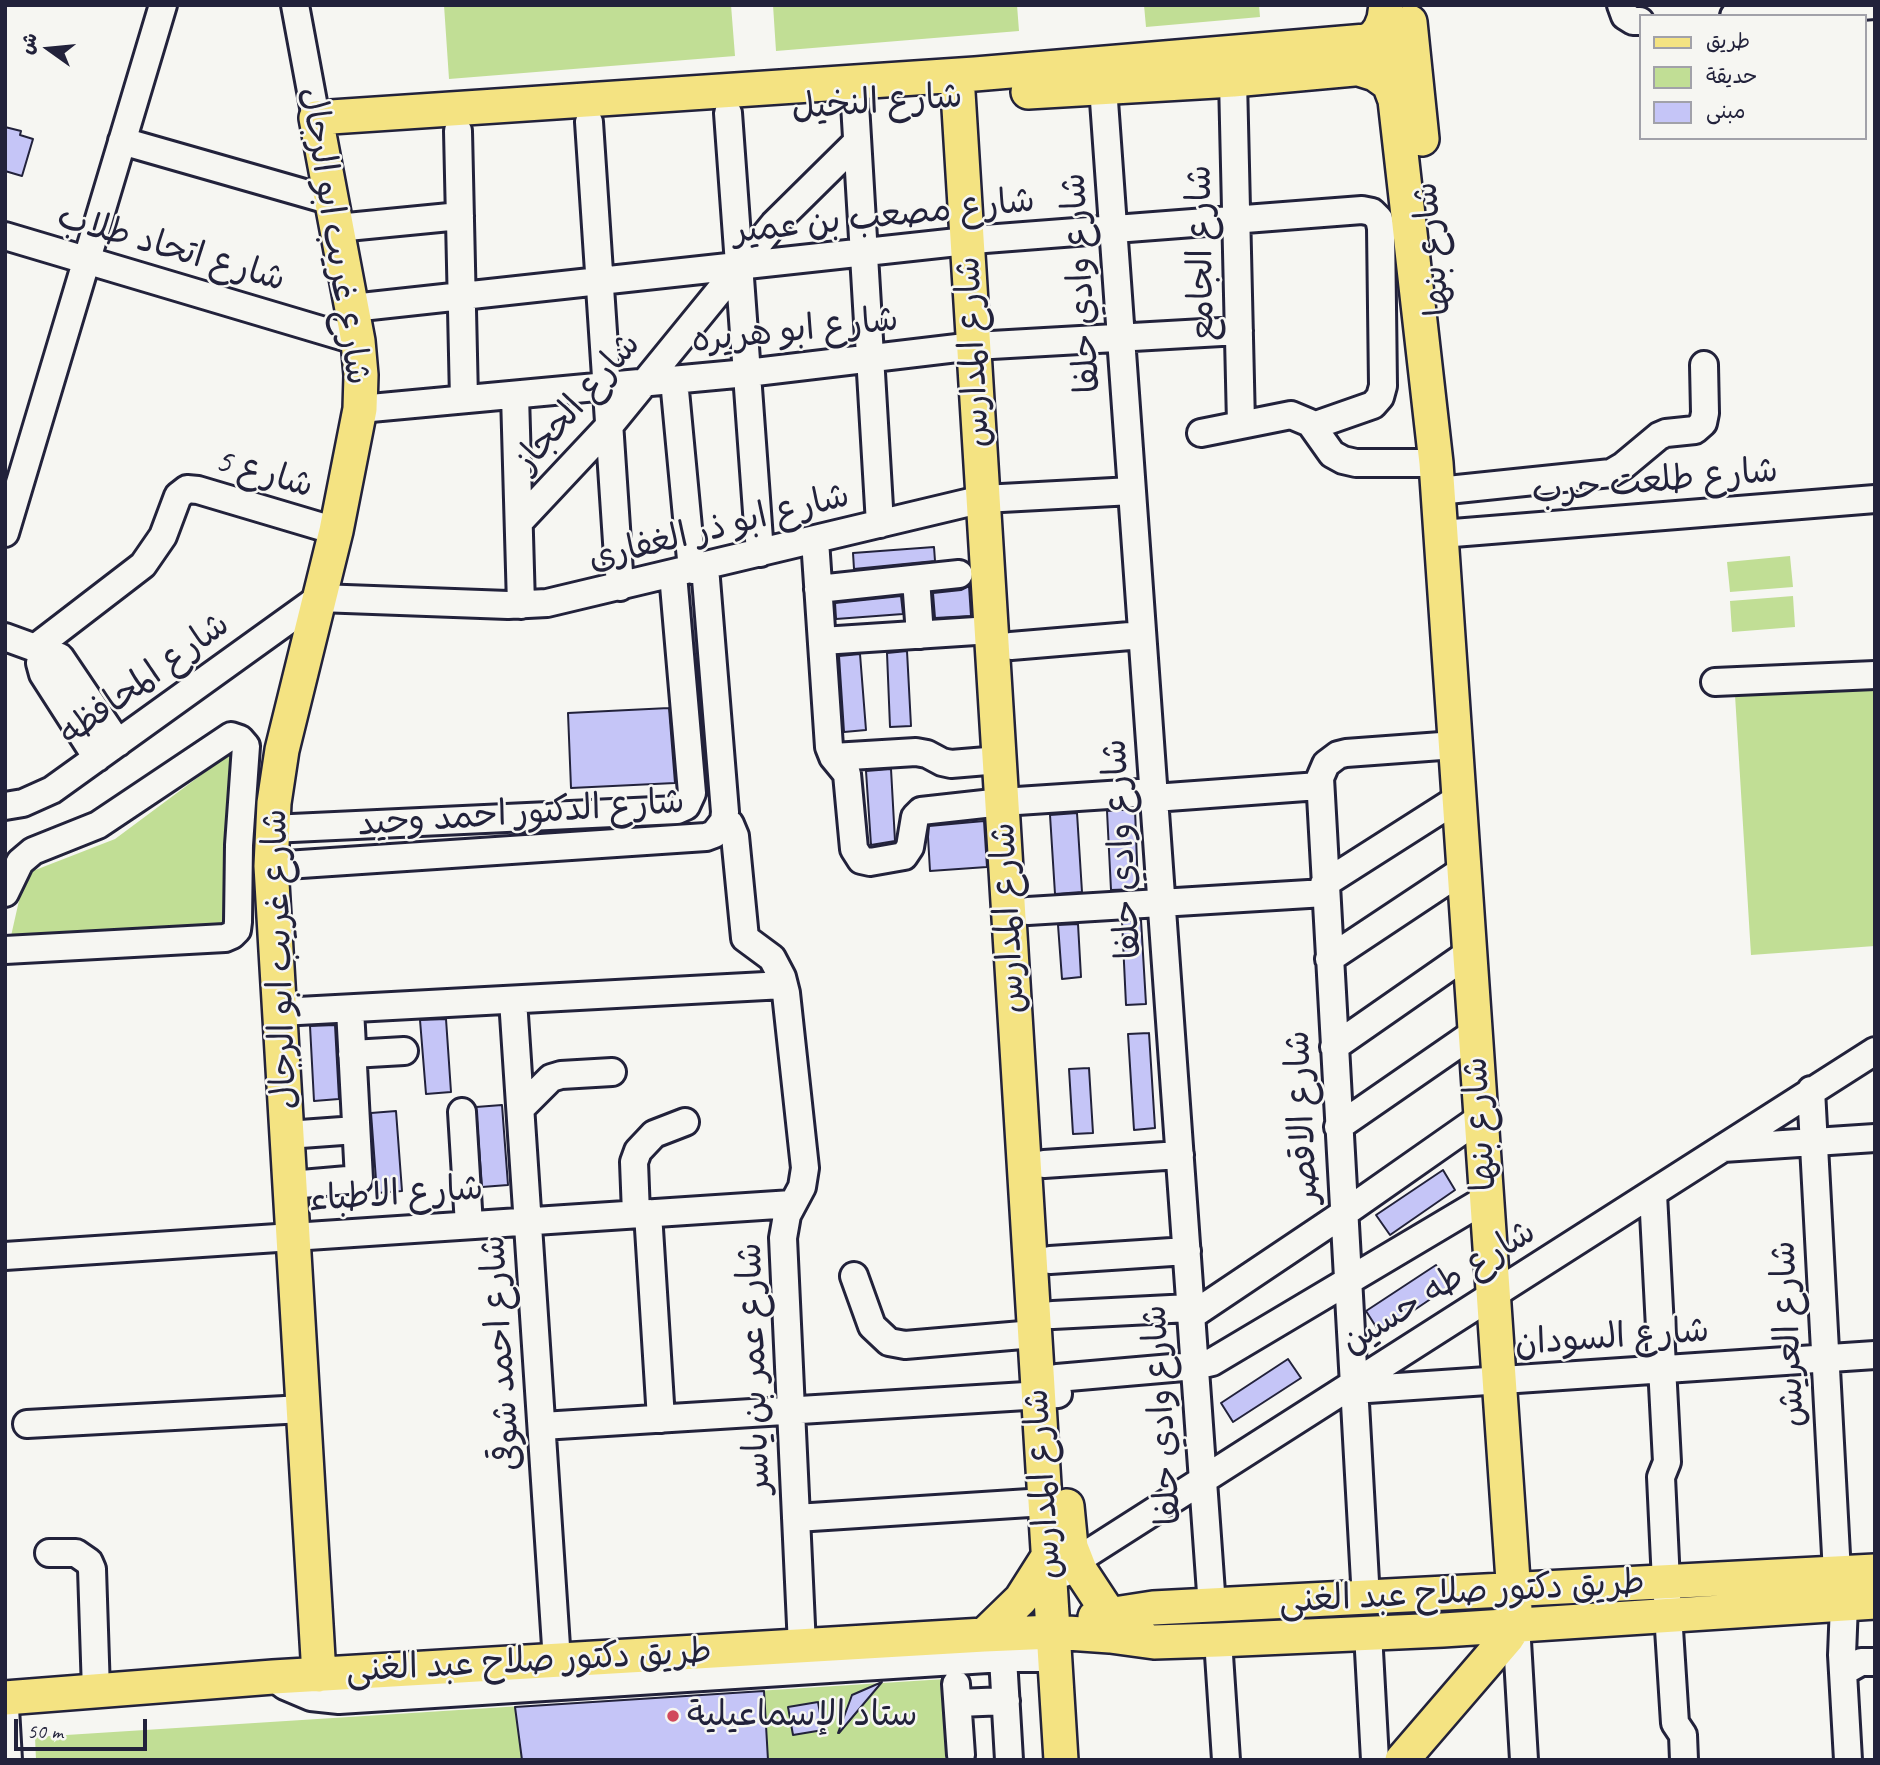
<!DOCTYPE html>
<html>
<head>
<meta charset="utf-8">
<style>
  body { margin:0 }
  #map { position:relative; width:1880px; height:1765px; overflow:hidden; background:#f6f6f2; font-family:Caveat,"Playpen Sans Arabic",sans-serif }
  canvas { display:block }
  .frame { position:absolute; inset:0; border:7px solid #22223b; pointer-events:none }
  .legend { position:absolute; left:1639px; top:14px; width:228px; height:126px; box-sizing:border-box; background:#f6f6f2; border:2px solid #a1a1a9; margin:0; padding:9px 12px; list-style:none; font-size:21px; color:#22223b }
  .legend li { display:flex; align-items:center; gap:14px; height:35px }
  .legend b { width:35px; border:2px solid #a1a1a9 }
  .north { position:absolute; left:14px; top:14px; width:70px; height:70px; -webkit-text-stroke:5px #f6f6f2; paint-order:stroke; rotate:285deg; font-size:19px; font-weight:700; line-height:28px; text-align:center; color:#22223b }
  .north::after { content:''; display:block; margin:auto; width:24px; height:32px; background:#22223b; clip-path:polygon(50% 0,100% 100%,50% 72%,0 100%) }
  .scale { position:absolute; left:14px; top:1719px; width:133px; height:32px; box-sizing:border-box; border:4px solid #22223b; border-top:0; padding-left:9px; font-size:21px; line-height:24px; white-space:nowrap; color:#22223b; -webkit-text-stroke:5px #f6f6f2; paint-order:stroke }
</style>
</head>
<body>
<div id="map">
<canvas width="1880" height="1765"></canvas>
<div class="frame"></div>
<ul class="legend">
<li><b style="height:9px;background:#f4e382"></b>طريق</li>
<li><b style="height:19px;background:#c1de95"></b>حديقة</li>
<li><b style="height:19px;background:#c5c5f7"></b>مبنى</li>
</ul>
<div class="north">ش</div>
<div class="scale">50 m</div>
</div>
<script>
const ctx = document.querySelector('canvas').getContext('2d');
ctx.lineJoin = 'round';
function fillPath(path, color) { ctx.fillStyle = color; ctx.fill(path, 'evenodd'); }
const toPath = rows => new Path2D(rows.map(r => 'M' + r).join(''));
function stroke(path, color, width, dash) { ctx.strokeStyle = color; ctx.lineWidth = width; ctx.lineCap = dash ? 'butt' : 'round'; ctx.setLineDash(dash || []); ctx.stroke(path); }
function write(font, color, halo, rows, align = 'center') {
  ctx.font = font + ' Caveat,"Playpen Sans Arabic",sans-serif'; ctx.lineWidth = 5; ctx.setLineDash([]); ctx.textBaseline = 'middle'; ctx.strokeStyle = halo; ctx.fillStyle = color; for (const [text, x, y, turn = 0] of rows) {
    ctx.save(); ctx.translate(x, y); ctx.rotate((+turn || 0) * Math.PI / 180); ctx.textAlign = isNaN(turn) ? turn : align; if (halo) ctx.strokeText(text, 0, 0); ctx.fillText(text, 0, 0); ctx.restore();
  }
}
const green = toPath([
  [444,5,731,5,735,56,449,79],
  [773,5,1017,5,1019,31,776,51],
  [1144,5,1259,5,1260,17,1146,27],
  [1790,556,1793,587,1730,592,1727,562],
  [1793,596,1795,627,1732,632,1730,601],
  [1875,687,1875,946,1751,955,1735,695],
  [232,752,237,762,228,928,11,936,25,874,115,839],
  [961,1678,970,1690,974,1760,36,1760,35,1737]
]);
const building = toPath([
  [5,127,21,131,20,135,33,139,22,176,5,171,5,127],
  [934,547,935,561,854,569,853,553,934,547],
  [969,586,971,616,935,618,933,593,961,590,969,586],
  [901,596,903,614,836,619,835,603,901,596],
  [907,651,911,726,890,727,887,653,907,651],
  [860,654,866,730,844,732,839,656,860,654],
  [669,708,675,783,571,788,568,713,669,708],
  [891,769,895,841,871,845,866,771,891,769],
  [1135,809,1138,889,1111,890,1107,811,1135,809],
  [1077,813,1082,892,1055,894,1050,815,1077,813],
  [984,821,987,867,930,871,928,837,929,826,984,821],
  [1141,920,1146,1004,1126,1005,1122,921,1141,920],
  [1078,924,1081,977,1062,979,1058,925,1078,924],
  [446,1019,451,1092,426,1094,420,1020,446,1019],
  [335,1025,339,1099,314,1101,310,1026,335,1025],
  [1149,1033,1155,1128,1134,1130,1128,1034,1149,1033],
  [1089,1068,1093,1133,1073,1134,1069,1069,1089,1068],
  [502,1105,508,1185,482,1187,476,1107,502,1105],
  [396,1111,402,1191,377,1193,371,1113,396,1111],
  [1443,1170,1455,1190,1390,1235,1376,1215,1443,1170],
  [1436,1265,1450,1286,1380,1333,1366,1311,1436,1265],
  [1288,1359,1301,1378,1233,1422,1221,1403,1288,1359],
  [882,1682,839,1733,838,1733,852,1695,882,1682],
  [764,1691,768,1760,522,1760,515,1707,764,1691],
  [818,1702,823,1730,793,1735,788,1707,818,1702]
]);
const minor = toPath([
  [295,5,316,118],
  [1621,5,1625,16,1633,21,1640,21],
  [1734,16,1874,5],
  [1233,80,1241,424],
  [1103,87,1212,1606],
  [855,104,880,524],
  [728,113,760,553],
  [589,122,620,587],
  [458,131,464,399],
  [122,141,332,201],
  [337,228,460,216],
  [5,236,358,341],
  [352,308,985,239,1362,210,1372,212,1379,219,1381,228,1383,386,1380,397,1373,405,1313,426],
  [674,380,692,570],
  [515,395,521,605],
  [360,409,747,373,974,346,1239,331],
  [1201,433,1291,415,1310,423,1332,454,1343,460,1356,463,1436,463],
  [1438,491,1611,473,1623,466,1659,436,1666,433,1695,430,1703,423,1705,413,1704,365],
  [519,522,610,425,774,224,857,142],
  [5,533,163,5],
  [1441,534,1875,499],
  [815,540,829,747,833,757,847,774,854,849,861,860,870,862,904,856,910,847,915,817,921,811,1002,802,1154,792],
  [916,579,920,635],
  [818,589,959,574],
  [5,637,60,657,118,743],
  [822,641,991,630],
  [1011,646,1142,635],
  [35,648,143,565,163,536,178,496,187,489,198,490,336,531],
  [43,651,40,663,43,674,97,758],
  [1715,682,1875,675],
  [833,757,916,752,927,754,942,762,951,764,999,760],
  [1154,798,1319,786],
  [5,806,23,803,52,790,319,598,508,605,547,603,983,499,1132,491],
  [724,821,730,824,735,836,745,938,772,958,782,977,786,993,805,1168,802,1187,787,1215,783,1238,802,1646],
  [271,829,677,810,686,806,692,793,673,574],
  [271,866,706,837,714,834,724,821,725,812,705,567],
  [1324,884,1459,798],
  [5,893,20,862,33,851,98,825,231,736,240,739,246,746,239,845,238,922,237,930,232,935,225,938,5,950],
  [1028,911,1325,893],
  [1329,959,1463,870],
  [513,1000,557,1661],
  [280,1012,784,985],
  [1334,1047,1469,953],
  [352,1054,404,1051],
  [1811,1090,1837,1573],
  [521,1108,551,1078,561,1075,612,1072],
  [462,1112,469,1225],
  [1338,1127,1474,1033],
  [287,1135,356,1130],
  [1723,1148,1875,1138],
  [1044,1164,1180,1155],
  [290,1185,359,1179,350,1009],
  [1653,1194,1667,1462,1661,1477,1666,1582,1675,1723,1683,1735,1684,1760],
  [648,1213,661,1419],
  [636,1214,634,1162,638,1151,654,1134,685,1122],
  [5,1256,792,1204],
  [1050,1260,1187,1251],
  [854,1276,872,1326,889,1342,905,1345,1034,1334],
  [1053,1315,1190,1308],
  [1191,1316,1343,1214,1480,1118],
  [1057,1378,1195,1366,1212,1362,1486,1199],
  [1353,1390,1875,1355],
  [27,1424,303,1409],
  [542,1426,1058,1394],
  [796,1518,1045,1502],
  [49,1553,76,1553,89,1562,92,1569,96,1691],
  [1064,1573,1076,1561,1875,1051],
  [1366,1599,1320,778,1326,764,1338,755,1346,753,1455,745],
  [1844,1604,1842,1655,1848,1760],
  [1516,1624,1524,1760],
  [1368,1633,1375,1760],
  [1218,1640,1226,1760],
  [1003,1658,1009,1760],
  [1843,1672,1861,1662,1875,1662],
  [273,1677,285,1686,311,1697,339,1700,1003,1658,1056,1658],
  [956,1684,961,1755],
  [958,1703,1006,1701],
  [5,1708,8,1760]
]);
const major = toPath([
  [1410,22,1422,139],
  [1359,69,1375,74,1389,84,1395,100,1436,463,1516,1624,1507,1638,1402,1760],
  [957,76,1061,1760],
  [1028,92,1233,80,1376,67,1398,51,1410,25],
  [1067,1506,1071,1547,1080,1570,1109,1614,1131,1632,1145,1639],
  [1095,1617,1153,1608,1875,1571],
  [984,1635,1021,1599,1049,1555],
  [319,1675,271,866,274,803,282,750,336,531,360,409,361,375,358,341,316,118,975,74,1366,41,1374,37,1380,29,1384,19,1386,5],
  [5,1698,273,1677,984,1635,1053,1632,1110,1636,1154,1642,1218,1640,1443,1630,1875,1602]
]);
const markers = [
  [673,1716,7,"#d1495b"]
];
const streetNames = [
  ["شارع النخيل",877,103,-4],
  ["شارع مصعب بن عمير",884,217,-6],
  ["شارع غريب ابو الرجال",334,236,81],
  ["شارع اتحاد طلاب",171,249,16],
  ["شارع بنها",1433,249,-96],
  ["شارع الجامع",1202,253,-91],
  ["شارع وادي حلفا",1082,283,-94],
  ["شارع ابو هريره",795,331,-6],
  ["شارع المدارس",974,352,-93],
  ["شارع الحجاز",578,403,-49],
  ["شارع 5",264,474,16],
  ["شارع طلعت حرب",1655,482,-5],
  ["شارع ابو ذر الغفارى",719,528,-14],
  ["شارع المحافظه",145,680,-36],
  ["شارع الدكتور احمد وحيد",521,814,-4],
  ["شارع وادي حلفا",1123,849,-94],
  ["شارع المدارس",1009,918,-93],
  ["شارع غريب ابو الرجال",281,959,-92],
  ["شارع الاقصر",1303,1117,-93],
  ["شارع بنها",1481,1124,-94],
  ["شارع الاطباء",396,1195,-4],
  ["شارع طه حسين",1439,1288,-32],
  ["شارع العريش",1789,1334,-93],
  ["شارع السودان",1612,1338,-4],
  ["شارع احمد شوقى",502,1353,-94],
  ["شارع عمر بن ياسر",755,1368,-92],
  ["شارع وادي حلفا",1163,1415,-94],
  ["شارع المدارس",1044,1484,-94],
  ["طريق دكتور صلاح عبد الغنى",1462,1593,-3],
  ["طريق دكتور صلاح عبد الغنى",529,1662,-3]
];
const poiNames = [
  ["ستاد الإسماعيلية",687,1716]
];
fillPath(green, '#c1de95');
fillPath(building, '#c5c5f7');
stroke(building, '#22223b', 2);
stroke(minor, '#22223b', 32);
stroke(major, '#22223b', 38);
stroke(minor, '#f6f6f2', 26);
stroke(major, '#f4e382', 33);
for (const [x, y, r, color] of markers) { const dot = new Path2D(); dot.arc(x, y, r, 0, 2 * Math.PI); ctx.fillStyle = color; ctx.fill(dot); stroke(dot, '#f6f6f2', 2.5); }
write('35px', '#22223b', '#f6f6f2', streetNames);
write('35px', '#22223b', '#f6f6f2', poiNames, 'left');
</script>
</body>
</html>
